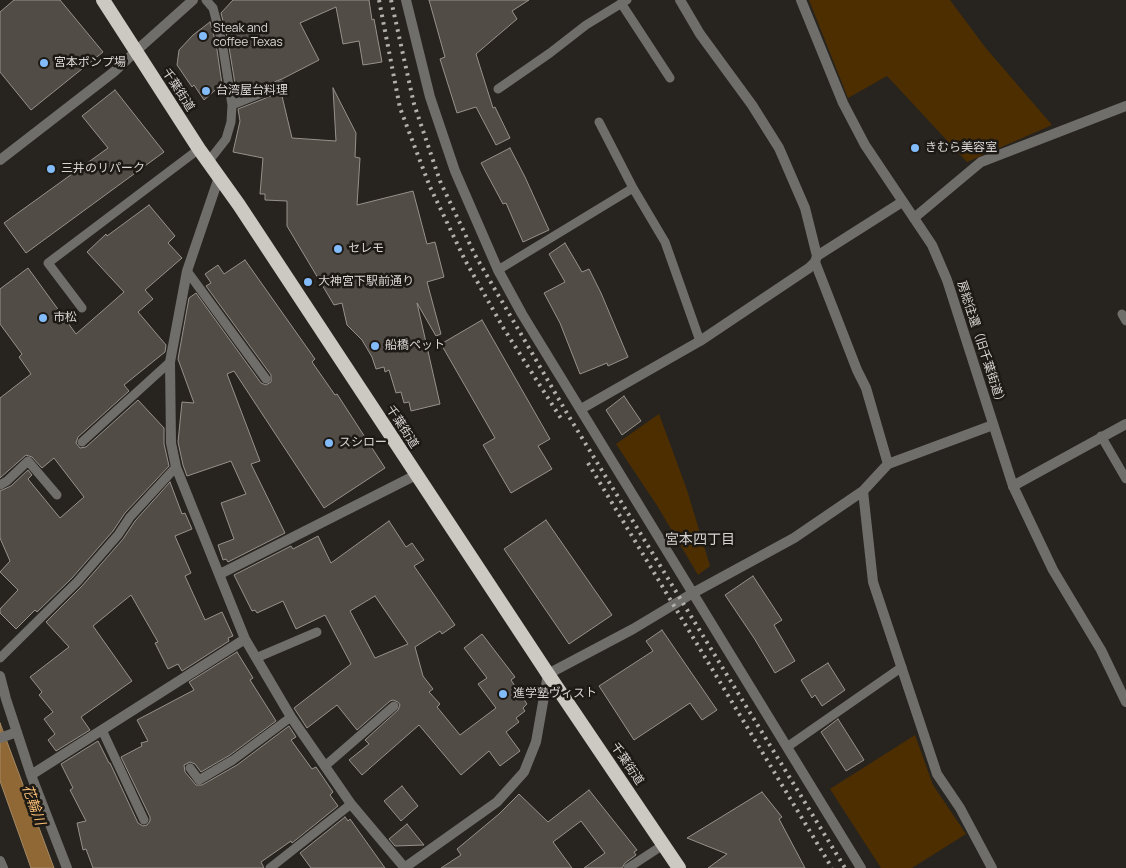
<!DOCTYPE html>
<html>
<head>
<meta charset="utf-8">
<style>
  body { margin:0 }
  canvas { display:block; background:#27231e }
</style>
</head>
<body>
<canvas width="1126" height="868"></canvas>
<script>
const ctx = document.querySelector('canvas').getContext('2d');
ctx.lineJoin = 'round';
function fillPath(path, color) { ctx.fillStyle = color; ctx.fill(path, 'evenodd'); }
const toPath = rows => new Path2D(rows.map(r => 'M' + r).join(''));
function stroke(path, color, width, dash) { ctx.strokeStyle = color; ctx.lineWidth = width; ctx.lineCap = dash ? 'butt' : 'round'; ctx.setLineDash(dash || []); ctx.stroke(path); }
function write(font, color, halo, rows, align = 'center') {
  ctx.font = font + ' Manrope,"Noto Sans JP",sans-serif'; ctx.lineWidth = 5; ctx.setLineDash([]); ctx.textBaseline = 'middle'; ctx.strokeStyle = halo; ctx.fillStyle = color; for (const [text, x, y, turn = 0] of rows) {
    ctx.save(); ctx.translate(x, y); ctx.rotate((+turn || 0) * Math.PI / 180); ctx.textAlign = isNaN(turn) ? turn : align; if (halo) ctx.strokeText(text, 0, 0); ctx.fillText(text, 0, 0); ctx.restore();
  }
}
const green = toPath([
  [809,0,950,0,985,47,1052,125,967,162,887,76,848,98],
  [659,414,687,490,710,566,698,575,658,507,616,444],
  [915,735,933,785,966,834,912,868,881,868,830,789]
]);
const water = toPath([
  [0,723,54,868,31,868,0,781,0,723]
]);
const building = toPath([
  [14,0,60,0,103,52,31,110,0,72,0,12,14,0],
  [233,0,369,0,372,20,374,19,382,62,363,65,359,41,343,44,336,7,300,23,319,60,282,79,237,96,228,41,221,13,233,0],
  [429,0,529,0,512,11,517,19,476,54,493,108,495,107,510,138,496,145,476,107,457,113,440,59,445,57,429,0],
  [210,22,216,43,222,84,204,100,194,85,192,87,177,65,179,50,193,35,210,22],
  [333,88,356,133,355,157,360,158,357,205,413,191,427,244,435,242,444,277,427,282,441,334,436,336,417,303,440,404,411,411,409,402,404,403,401,392,396,393,389,370,385,372,384,367,376,369,372,357,362,340,347,325,342,303,334,305,287,226,287,201,265,200,265,194,260,194,263,158,233,152,240,121,238,109,281,92,292,138,336,141,333,88],
  [115,90,164,152,26,253,4,223,108,148,82,116,115,90],
  [510,148,525,177,549,230,523,242,506,203,503,204,481,163,510,148],
  [149,205,175,236,168,243,182,258,145,290,153,299,138,312,166,345,165,352,124,385,129,391,78,437,76,443,80,448,86,447,138,400,164,428,164,444,169,466,125,513,113,531,72,578,37,612,35,610,16,629,0,613,0,609,18,590,0,572,10,561,0,538,0,491,11,486,28,470,32,475,28,479,60,518,84,497,54,458,42,468,32,457,26,455,0,478,0,398,31,374,19,357,22,354,0,324,0,289,28,268,76,334,124,292,87,252,106,234,107,236,149,205],
  [565,243,582,272,589,269,601,293,628,357,608,366,607,363,580,374,560,323,544,293,565,282,549,254,565,243],
  [245,260,315,359,312,362,335,395,337,394,385,468,324,508,234,371,227,374,260,461,251,464,285,533,228,562,226,559,223,560,218,545,234,539,221,503,246,494,231,461,187,476,183,465,178,442,182,402,194,403,178,359,189,298,196,293,261,383,266,385,271,382,271,375,206,286,211,283,205,274,218,265,224,274,245,260],
  [482,320,550,439,538,446,552,469,511,493,483,445,495,438,441,344,482,320],
  [624,396,641,421,622,435,606,410,624,396],
  [170,482,182,514,185,513,192,529,175,536,191,573,185,576,205,620,222,612,233,636,228,638,229,641,182,671,178,664,168,669,155,643,158,642,131,595,93,626,132,681,81,717,90,730,56,751,48,740,55,734,44,719,53,712,39,695,42,692,30,677,69,647,46,622,82,586,123,539,135,521,170,482],
  [546,520,612,615,569,644,504,549,546,520],
  [389,521,406,547,412,543,424,560,414,566,455,625,442,634,440,631,415,647,423,676,433,689,429,692,440,704,437,707,460,735,496,708,478,684,487,678,464,648,482,634,515,677,511,680,527,704,523,708,525,711,516,718,519,722,506,732,520,751,500,766,489,751,461,775,419,725,362,775,349,760,369,744,365,740,398,710,400,705,398,702,393,700,390,701,357,730,337,705,307,728,294,708,351,664,325,615,296,629,283,601,257,613,255,610,252,611,234,575,291,546,293,549,318,536,331,563,389,521],
  [375,596,408,644,375,658,350,611,375,596],
  [753,576,782,620,774,625,795,661,775,673,754,638,725,595,753,576],
  [662,630,717,710,702,720,690,703,634,740,599,686,653,651,646,641,662,630],
  [237,652,253,678,250,680,276,721,230,755,201,772,195,764,190,762,184,765,185,772,196,785,202,785,237,765,289,726,296,737,291,740,312,769,316,767,333,792,330,795,338,806,292,843,291,841,261,862,264,868,93,868,86,849,83,850,77,823,86,821,70,790,73,788,61,764,98,741,109,763,110,763,138,823,143,826,147,825,150,821,150,817,121,757,142,746,141,743,148,741,137,720,194,690,189,682,237,652],
  [828,663,845,690,822,706,815,695,812,698,801,680,828,663],
  [838,719,864,760,846,771,821,732,838,719],
  [402,786,418,806,401,821,384,801,402,786],
  [589,790,637,850,634,852,636,855,625,863,622,868,584,868,605,853,581,821,553,842,572,868,441,868,461,855,457,849,499,814,519,794,548,822,589,790],
  [762,792,782,817,779,819,805,868,708,868,727,854,687,838,762,792],
  [345,817,348,821,350,819,385,868,311,868,300,853,345,817],
  [407,824,424,845,395,846,389,839,407,824]
]);
const service = toPath([
  [206,0,213,8,222,42,232,105,231,122,226,139,208,162],
  [621,3,670,78],
  [498,89,550,53,586,25,627,0],
  [232,105,281,85],
  [599,122,633,188,665,242,700,341],
  [498,270,633,188],
  [187,271,266,379],
  [82,308,48,263,199,149],
  [1122,314,1126,321],
  [1101,436,1126,479],
  [82,442,170,362],
  [0,485,7,481,28,461,57,495],
  [0,658,77,582,118,535,130,517,176,467],
  [256,658,317,632],
  [102,730,144,820],
  [787,747,902,667],
  [325,766,394,706],
  [190,768,199,780,233,760,291,717],
  [270,868,351,804],
  [628,868,663,845]
]);
const minor = toPath([
  [406,0,430,97,455,171,498,270,522,314,861,868],
  [0,160,115,71,136,51],
  [219,177,187,271,170,362,171,443,176,467,245,639,291,717,351,804,404,867],
  [914,218,981,162,1126,106],
  [817,256,902,202],
  [815,262,857,370,866,388,888,464],
  [581,409,700,341,809,268,815,262,817,256,805,208,779,148,752,105,700,34,680,0],
  [1013,486,1126,424],
  [863,491,873,582,937,774,960,808,992,868],
  [220,574,416,475],
  [0,676,6,699,31,775,67,868],
  [0,738,17,732],
  [31,775,245,639],
  [0,861,3,868],
  [404,868,497,802,524,772,536,742,548,674,633,629,693,593,794,538,863,491,888,464,993,425]
]);
const tertiary = toPath([
  [801,0,843,103,865,145,932,245,947,280,1013,486,1053,570,1101,650,1126,702],
  [136,51,193,0]
]);
const trunk = toPath([
  [103,0,199,149,239,205,548,674,679,868]
]);
const rail = toPath([
  [379,0,400,108,430,187,465,260,504,329,562,420],
  [391,0,414,104,440,181,475,255,568,415,845,868],
  [588,463,832,868]
]);
const markers = [
  [203,36,5,"#83bcfb"],
  [44,63,5,"#83bcfb"],
  [206,91,5,"#83bcfb"],
  [915,148,5,"#83bcfb"],
  [51,169,5,"#83bcfb"],
  [338,249,5,"#83bcfb"],
  [308,282,5,"#83bcfb"],
  [43,318,5,"#83bcfb"],
  [375,346,5,"#83bcfb"],
  [329,443,5,"#83bcfb"],
  [503,694,5,"#83bcfb"]
];
const poiNames = [
  ["Steak and",213,29],
  ["coffee Texas",213,43],
  ["宮本ポンプ場",54,63],
  ["台湾屋台料理",216,91],
  ["きむら美容室",925,148],
  ["三井のリパーク",61,169],
  ["セレモ",348,249],
  ["大神宮下駅前通り",318,282],
  ["市松",53,318],
  ["船橋ペット",385,346],
  ["スシロー",339,443],
  ["進学塾ヴィスト",513,694]
];
const streetNames = [
  ["千葉街道",178,90,57],
  ["房総往還（旧千葉街道）",981,344,72],
  ["千葉街道",402,427,57],
  ["千葉街道",627,764,56]
];
const neighbourhoodNames = [
  ["宮本四丁目",700,540]
];
const waterNames = [
  ["花輪川",33,805,70]
];
fillPath(green, '#4c2e00');
fillPath(water, '#8f6835');
stroke(water, '#a58964', 1);
fillPath(building, '#514c46');
stroke(building, '#97918b', 1);
stroke(service, '#706e6b', 9);
stroke(minor, '#706e6b', 10);
stroke(tertiary, '#706e6b', 10);
stroke(trunk, '#ccc8c2', 14);
stroke(rail, '#b3b0ac', 4, [2.5, 5]);
for (const [x, y, r, color] of markers) { const dot = new Path2D(); dot.arc(x, y, r, 0, 2 * Math.PI); ctx.fillStyle = color; ctx.fill(dot); stroke(dot, '#1d1914', 2); }
write('12px', '#d8d5d2', '#1d1914', poiNames, 'left');
write('12px', '#d8d5d2', '#1d1914', streetNames);
write('14px', '#d8d5d2', '#1d1914', neighbourhoodNames);
write('italic 14px', '#f9be74', '#1d1914', waterNames);
</script>
</body>
</html>
